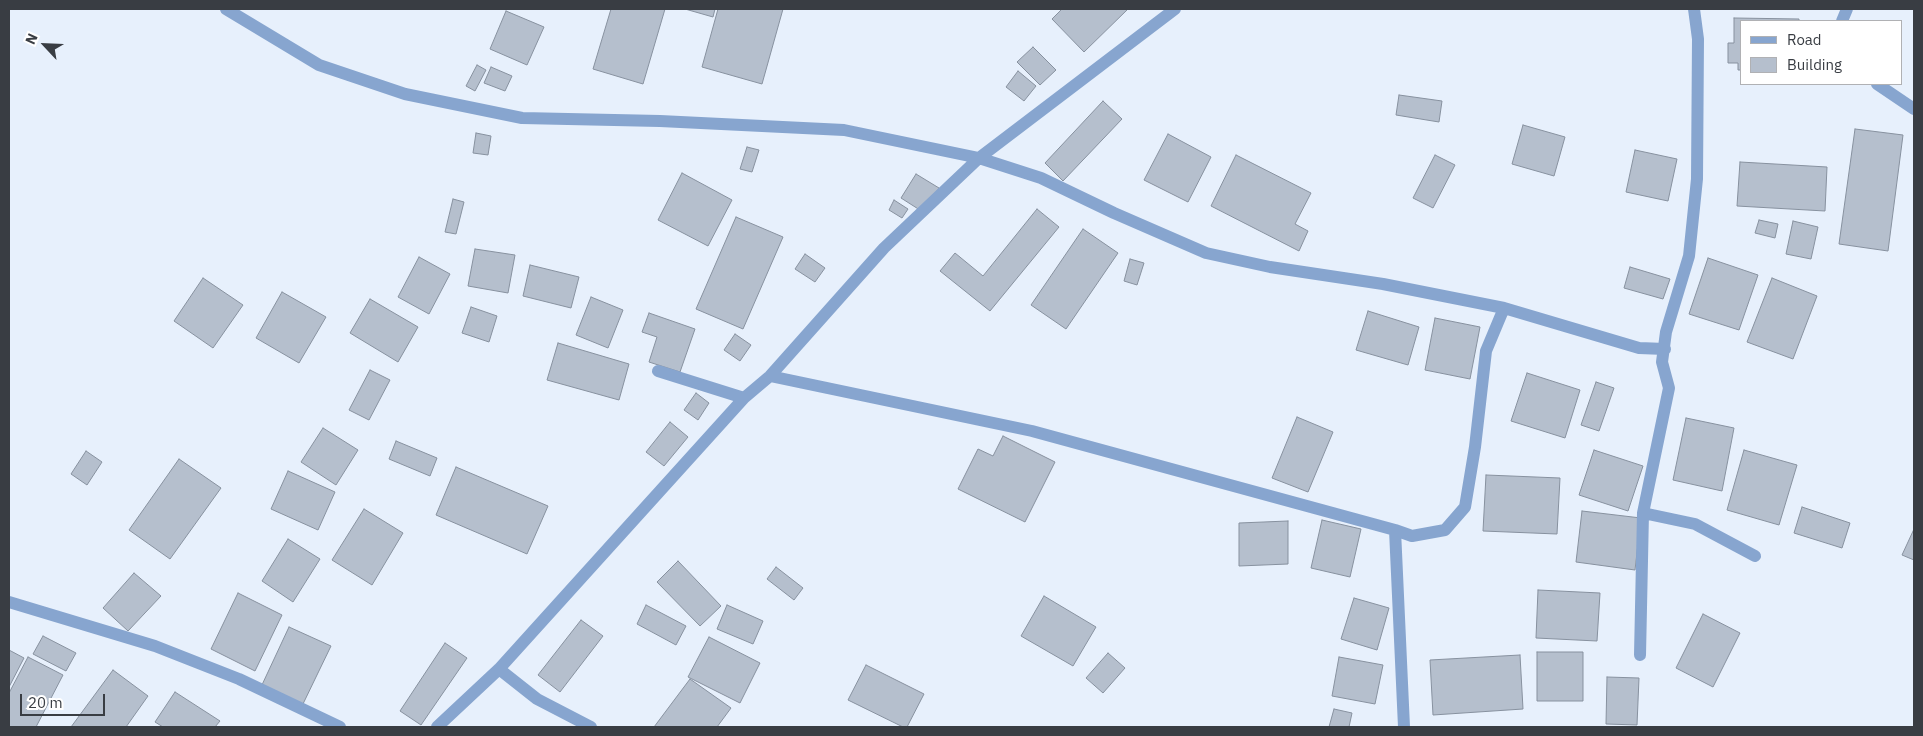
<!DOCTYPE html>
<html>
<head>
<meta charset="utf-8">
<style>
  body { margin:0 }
  #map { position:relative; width:1923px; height:736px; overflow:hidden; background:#e7f0fc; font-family:"IBM Plex Sans",sans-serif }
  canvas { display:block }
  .frame { position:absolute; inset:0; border:10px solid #393d43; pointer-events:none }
  .legend { position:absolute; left:1740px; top:20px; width:162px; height:65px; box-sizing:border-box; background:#fff; border:1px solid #b0b1b4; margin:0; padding:6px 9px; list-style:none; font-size:15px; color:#393d43 }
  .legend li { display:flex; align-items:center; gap:10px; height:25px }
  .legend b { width:25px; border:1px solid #b0b1b4 }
  .north { position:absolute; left:20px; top:20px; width:50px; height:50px; -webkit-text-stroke:4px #fff; paint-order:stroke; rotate:295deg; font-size:14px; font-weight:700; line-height:20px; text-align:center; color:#393d43 }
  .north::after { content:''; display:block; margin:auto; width:18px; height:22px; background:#393d43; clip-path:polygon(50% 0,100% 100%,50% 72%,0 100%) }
  .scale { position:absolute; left:20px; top:694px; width:85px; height:22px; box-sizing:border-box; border:2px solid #393d43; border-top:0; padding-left:6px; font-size:15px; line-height:18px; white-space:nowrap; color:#393d43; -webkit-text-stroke:4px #fff; paint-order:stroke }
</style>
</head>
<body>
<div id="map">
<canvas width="1923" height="736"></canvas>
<div class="frame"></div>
<ul class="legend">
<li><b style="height:6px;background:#87a5cf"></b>Road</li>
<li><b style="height:14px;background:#b5bfcd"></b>Building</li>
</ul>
<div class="north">N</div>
<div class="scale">20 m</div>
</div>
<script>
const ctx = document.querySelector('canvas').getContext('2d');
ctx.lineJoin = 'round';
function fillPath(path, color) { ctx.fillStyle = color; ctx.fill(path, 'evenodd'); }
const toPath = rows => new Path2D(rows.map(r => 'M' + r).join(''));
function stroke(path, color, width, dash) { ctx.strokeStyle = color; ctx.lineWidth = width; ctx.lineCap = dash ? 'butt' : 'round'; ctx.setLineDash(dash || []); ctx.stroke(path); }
const building = toPath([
  [611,9,665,9,643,84,593,69,611,9],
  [685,9,715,9,713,17,685,9],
  [718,9,783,9,762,84,702,67,718,9],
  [1062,9,1128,9,1084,52,1052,19,1062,9],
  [506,11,544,27,527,65,490,49,506,11],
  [1734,18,1799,19,1799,21,1742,21,1742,70,1738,70,1738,63,1728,63,1728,43,1734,43,1734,18],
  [1033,47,1056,70,1040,85,1017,62,1033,47],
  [477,65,486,70,475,91,466,86,477,65],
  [491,67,512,76,505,91,484,83,491,67],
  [1018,71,1036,86,1024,101,1006,87,1018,71],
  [1399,95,1442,101,1439,122,1396,115,1399,95],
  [1103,101,1122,119,1063,181,1045,163,1103,101],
  [1523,125,1565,137,1554,176,1512,164,1523,125],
  [1855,129,1903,135,1888,251,1839,244,1855,129],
  [476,133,491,136,488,155,473,153,476,133],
  [1168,134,1211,157,1188,202,1144,180,1168,134],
  [747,147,759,150,752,172,740,169,747,147],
  [1635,150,1677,159,1668,201,1626,192,1635,150],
  [1236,155,1311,193,1295,224,1308,231,1299,251,1211,206,1236,155],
  [1435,155,1455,165,1433,208,1413,198,1435,155],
  [1740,162,1827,167,1825,211,1737,206,1740,162],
  [682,173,732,200,708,246,658,220,682,173],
  [916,174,939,188,923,212,901,198,916,174],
  [453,199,464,202,456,234,445,232,453,199],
  [894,200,908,209,902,218,889,210,894,200],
  [1037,209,1059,227,990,311,940,271,955,253,983,276,1037,209],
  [736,217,783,237,743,329,696,309,736,217],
  [1759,220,1778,224,1775,238,1755,233,1759,220],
  [1793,221,1818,227,1811,259,1786,254,1793,221],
  [1083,229,1118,253,1066,329,1031,305,1083,229],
  [475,249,515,255,508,293,468,286,475,249],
  [805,254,825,268,815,282,795,269,805,254],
  [419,257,450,274,429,314,398,297,419,257],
  [1708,258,1758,275,1739,330,1689,314,1708,258],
  [1130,259,1144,263,1137,285,1124,281,1130,259],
  [530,265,579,277,571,308,523,296,530,265],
  [1630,267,1670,279,1663,299,1624,288,1630,267],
  [203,278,243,305,213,348,174,321,203,278],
  [1772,278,1817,296,1793,359,1747,342,1772,278],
  [282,292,326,317,299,363,256,338,282,292],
  [591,297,623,310,608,348,576,335,591,297],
  [370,299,418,327,398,362,350,333,370,299],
  [471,307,497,316,489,342,462,333,471,307],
  [1368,311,1419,327,1408,365,1356,350,1368,311],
  [649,313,695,329,680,372,649,362,657,337,642,332,649,313],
  [1435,318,1480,327,1470,379,1425,370,1435,318],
  [735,334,751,345,740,361,724,350,735,334],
  [558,343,629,364,619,400,547,380,558,343],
  [370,370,390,380,369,420,349,410,370,370],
  [1527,373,1580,390,1565,438,1511,421,1527,373],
  [1596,382,1614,388,1599,431,1581,425,1596,382],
  [696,393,709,403,698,420,684,410,696,393],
  [1297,417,1333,432,1308,492,1272,478,1297,417],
  [1686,418,1734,428,1722,491,1673,480,1686,418],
  [670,422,688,437,664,466,646,452,670,422],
  [323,428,358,450,336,485,301,462,323,428],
  [1003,436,1055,462,1025,522,958,489,978,449,993,456,1003,436],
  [396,441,437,458,430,476,389,459,396,441],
  [1594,450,1643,466,1628,511,1579,495,1594,450],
  [1744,450,1797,465,1779,525,1727,510,1744,450],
  [86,451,102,462,87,485,71,474,86,451],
  [179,459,221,488,170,559,129,530,179,459],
  [456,467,548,506,527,554,436,515,456,467],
  [288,471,335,492,318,530,271,509,288,471],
  [1486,475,1560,478,1557,534,1483,531,1486,475],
  [1802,507,1850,523,1842,548,1794,533,1802,507],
  [364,509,403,533,372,585,332,560,364,509],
  [1582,511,1641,518,1635,570,1576,562,1582,511],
  [1322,520,1361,529,1350,577,1311,568,1322,520],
  [1288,521,1288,564,1239,566,1239,523,1288,521],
  [1914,529,1914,560,1902,555,1914,529],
  [288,539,320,559,293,602,262,581,288,539],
  [678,561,721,606,700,626,657,582,678,561],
  [776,567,803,588,794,600,767,579,776,567],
  [134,573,161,596,128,631,103,608,134,573],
  [1538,590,1600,593,1597,641,1536,638,1538,590],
  [238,593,282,615,255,671,211,649,238,593],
  [1044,596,1096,627,1073,666,1021,636,1044,596],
  [1354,598,1389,608,1377,650,1341,639,1354,598],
  [646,605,686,626,676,645,637,624,646,605],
  [727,605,763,621,753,644,717,629,727,605],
  [1703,614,1740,633,1713,687,1676,668,1703,614],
  [581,620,603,636,560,692,538,675,581,620],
  [289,627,331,646,302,706,261,687,289,627],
  [43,636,76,653,66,671,33,654,43,636],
  [709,637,760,663,740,703,688,677,709,637],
  [445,643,467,658,421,725,400,711,445,643],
  [9,650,24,658,9,687,9,650],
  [1537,652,1583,652,1583,701,1537,701,1537,652],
  [1108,653,1125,668,1103,693,1086,678,1108,653],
  [1520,655,1523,709,1433,715,1430,660,1520,655],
  [28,657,63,675,36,727,9,727,9,693,28,657],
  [1339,657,1383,665,1375,704,1332,696,1339,657],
  [866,665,924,694,907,727,903,727,848,700,866,665],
  [113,670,148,696,126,727,71,727,113,670],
  [1607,677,1639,678,1637,725,1606,724,1607,677],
  [690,679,731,708,717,727,654,727,690,679],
  [175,692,220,721,215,727,163,727,155,722,175,692],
  [1334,709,1352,713,1349,727,1329,727,1334,709]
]);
const minor = toPath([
  [226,9,319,65,405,94,522,118,660,121,844,130,979,158,1041,178,1114,213,1206,253,1270,267,1383,284,1504,308,1639,348,1665,349],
  [1842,21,1847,9],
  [1877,84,1914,109],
  [658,371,744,398],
  [770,376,1032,431,1395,530],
  [1643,513,1695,524,1755,556],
  [9,602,155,646,239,679,340,727],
  [1640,655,1643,513,1669,388,1662,362,1666,332,1689,256,1697,179,1698,39,1694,9],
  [499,669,537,699,591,727],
  [437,727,499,669,744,398,770,376,884,248,979,158,1175,9],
  [1404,727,1395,530,1412,536,1445,530,1465,507,1475,447,1486,351,1504,308]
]);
fillPath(building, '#b5bfcd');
stroke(building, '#87919f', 1);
stroke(minor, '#87a5cf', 12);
</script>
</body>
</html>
